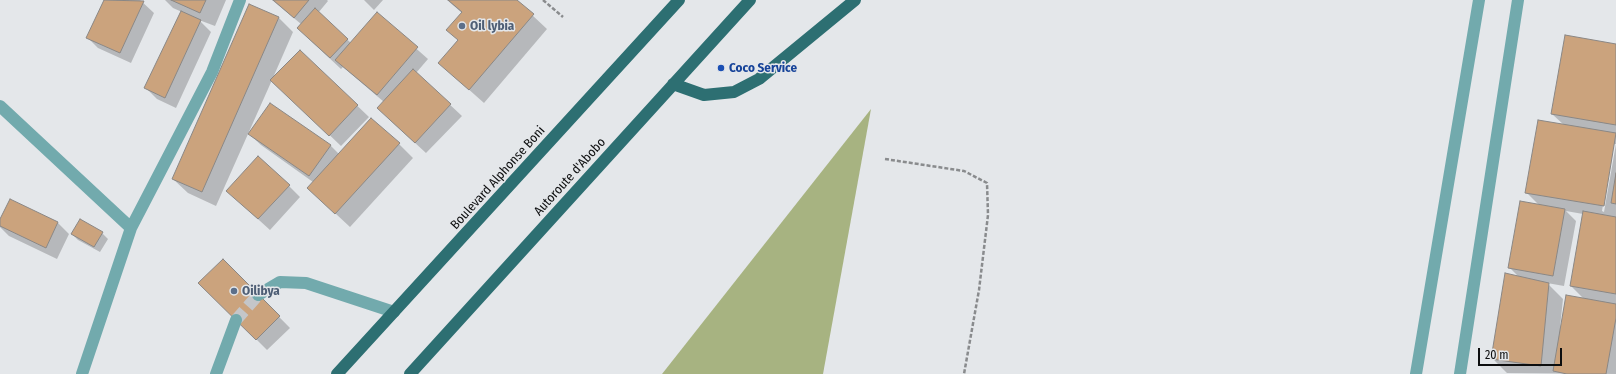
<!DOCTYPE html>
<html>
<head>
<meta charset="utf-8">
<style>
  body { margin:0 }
  #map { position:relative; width:1616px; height:374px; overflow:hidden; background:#e4e7ea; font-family:"Fira Sans Condensed",sans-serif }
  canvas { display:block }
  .scale { position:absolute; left:1478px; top:348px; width:84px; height:18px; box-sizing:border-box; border:2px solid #0d0e0f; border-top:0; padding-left:5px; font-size:12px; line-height:14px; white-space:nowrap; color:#0d0e0f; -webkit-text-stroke:3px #e4e7ea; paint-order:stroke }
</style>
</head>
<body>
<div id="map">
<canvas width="1616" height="374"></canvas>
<div class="scale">20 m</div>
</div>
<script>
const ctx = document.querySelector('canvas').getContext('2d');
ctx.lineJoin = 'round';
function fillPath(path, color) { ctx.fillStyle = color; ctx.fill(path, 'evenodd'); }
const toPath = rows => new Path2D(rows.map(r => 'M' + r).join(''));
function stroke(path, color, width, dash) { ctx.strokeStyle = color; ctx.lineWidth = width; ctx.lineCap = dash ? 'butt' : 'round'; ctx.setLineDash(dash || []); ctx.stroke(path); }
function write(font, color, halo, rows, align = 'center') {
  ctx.font = font + ' "Fira Sans Condensed",sans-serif'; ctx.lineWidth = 3; ctx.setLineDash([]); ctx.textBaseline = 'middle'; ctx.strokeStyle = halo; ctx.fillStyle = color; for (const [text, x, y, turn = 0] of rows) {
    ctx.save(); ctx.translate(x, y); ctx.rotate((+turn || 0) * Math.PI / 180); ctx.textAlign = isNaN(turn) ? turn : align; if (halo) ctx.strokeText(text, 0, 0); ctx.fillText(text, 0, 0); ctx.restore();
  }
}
const forest = toPath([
  [871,109,823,374,662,374]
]);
const shadow = toPath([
  [105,0,140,0,154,13,131,63,98,48,87,37],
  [165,0,226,0,215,26,199,20,211,32,176,108,157,99,146,88,182,12,173,8],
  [272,0,327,0,328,1,318,13,351,43,377,14,428,59,416,73,462,116,426,153,389,119,384,102,343,67,341,69,309,39,301,24],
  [364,0,383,0,374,10],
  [447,0,516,0,547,29,484,103,439,63,458,40,447,30,462,13],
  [279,18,293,32,272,80,300,51,369,117,341,146,272,80,216,206,188,193,173,179],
  [1616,45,1616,374,1507,373,1492,358,1520,278,1509,267,1540,206,1526,192,1564,125,1552,114],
  [1613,144,1616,144,1604,212,1602,211],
  [1566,211,1583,214,1571,286,1585,300,1562,327,1560,327,1563,299,1547,283,1564,286,1576,221],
  [249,134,330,145,339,154,399,144,413,158,350,227,308,188,313,182,261,145],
  [289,186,300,197,270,230,239,202],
  [10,200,58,223,69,234,57,259,9,236,0,227,0,221],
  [102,233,108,239,100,252,78,240,72,234],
  [223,260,290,328,267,350,200,283]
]);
const building = toPath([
  [104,0,144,1,120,53,86,38,104,0],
  [171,0,206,0,200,13,171,0],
  [273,0,309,0,294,18,273,0],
  [448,0,517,0,534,14,469,90,438,63,458,40,446,30,462,12,448,0],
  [249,4,279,17,202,192,172,179,249,4],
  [315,8,348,39,330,58,297,28,315,8],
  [181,11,201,20,165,98,144,88,181,11],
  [377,12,418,47,377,95,335,60,377,12],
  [1565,35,1616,44,1616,125,1551,114,1565,35],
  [300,50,358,105,329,136,270,80,300,50],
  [413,69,451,104,415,143,377,108,413,69],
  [270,103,331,145,309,176,248,134,270,103],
  [371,118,400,143,335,214,307,188,371,118],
  [1538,120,1616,133,1604,206,1525,193,1538,120],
  [258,156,290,185,258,219,226,191,258,156],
  [1616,173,1616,204,1611,203,1616,173],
  [10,199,58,222,46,248,0,226,0,219,10,199],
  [1520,201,1565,209,1553,276,1508,268,1520,201],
  [1583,211,1616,217,1616,294,1570,286,1583,211],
  [80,219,103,232,94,247,71,234,80,219],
  [223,259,280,316,256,340,198,283,223,259],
  [1505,273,1549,283,1541,366,1491,359,1505,273],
  [1566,295,1616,304,1616,318,1606,374,1567,374,1553,371,1566,295]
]);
const minorTunnel = toPath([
  [236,320,258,295]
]);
const path = toPath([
  [543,0,563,17],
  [885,159,964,171,987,183,988,215,979,290,964,374]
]);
const minor = toPath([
  [0,106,131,228],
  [258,295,280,282,306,283,394,312],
  [82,374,131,228,212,72,240,0],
  [216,374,236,320],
  [1416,374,1479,0],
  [1460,374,1518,0]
]);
const major = toPath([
  [673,84,704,95,734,92,759,79,855,0],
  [337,374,679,0],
  [410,374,750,0]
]);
const markers = [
  [462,26,4,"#5c6f8a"],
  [721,68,4,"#1a4fb4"],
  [234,291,4,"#5c6f8a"]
];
const serviceNames = [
  ["Oil lybia",470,26],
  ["Oilibya",242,291]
];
const transitNames = [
  ["Coco Service",729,68]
];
const streetNames = [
  ["Autoroute d'Abobo",570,177,-48],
  ["Boulevard Alphonse Boni",498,178,-48]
];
fillPath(forest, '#a7b381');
fillPath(shadow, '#0003');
fillPath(building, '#cba37d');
stroke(building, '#8a8785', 1);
stroke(minorTunnel, '#c4c6c9', 12, [12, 6]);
stroke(path, '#898b8d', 2.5, [4, 2]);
stroke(minor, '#72aaad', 12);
stroke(major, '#2d6f72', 12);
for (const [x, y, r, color] of markers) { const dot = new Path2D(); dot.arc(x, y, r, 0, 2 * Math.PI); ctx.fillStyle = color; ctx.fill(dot); stroke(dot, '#e4e7ea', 1.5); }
write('bold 13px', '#4e5e75', '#e4e7ea', serviceNames, 'left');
write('bold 13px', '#164399', '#e4e7ea', transitNames, 'left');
write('13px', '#0d0e0f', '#e4e7ea', streetNames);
</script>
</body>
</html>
